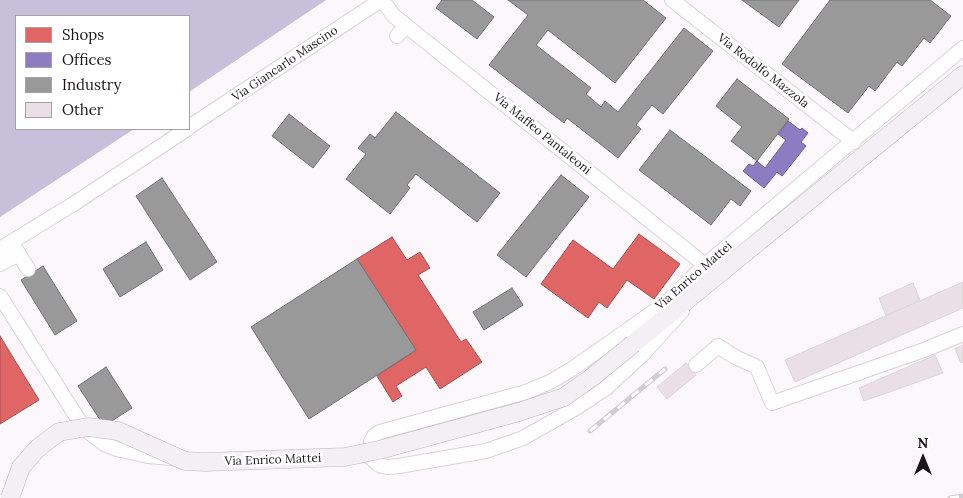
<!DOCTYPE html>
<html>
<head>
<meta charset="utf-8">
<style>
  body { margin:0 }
  #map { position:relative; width:963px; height:498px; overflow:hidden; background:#fcf7fb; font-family:Lora,serif }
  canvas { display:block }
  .legend { position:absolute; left:15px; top:15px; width:175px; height:115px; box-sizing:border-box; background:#fff; border:1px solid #a4a2a4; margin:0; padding:6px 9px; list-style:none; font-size:15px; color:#1c161b }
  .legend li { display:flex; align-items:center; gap:10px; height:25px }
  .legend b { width:25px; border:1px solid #a4a2a4 }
  .north { position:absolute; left:898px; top:433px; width:50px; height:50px; -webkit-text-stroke:4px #fff; paint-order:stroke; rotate:0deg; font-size:14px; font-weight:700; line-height:20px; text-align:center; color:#1c161b }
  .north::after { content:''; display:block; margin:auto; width:18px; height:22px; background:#1c161b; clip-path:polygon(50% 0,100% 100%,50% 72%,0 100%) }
</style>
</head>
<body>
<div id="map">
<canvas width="963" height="498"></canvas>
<ul class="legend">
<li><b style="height:14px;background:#e06666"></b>Shops</li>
<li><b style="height:14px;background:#8e7cc3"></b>Offices</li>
<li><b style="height:14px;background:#999"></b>Industry</li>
<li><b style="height:14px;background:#e9dfe4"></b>Other</li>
</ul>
<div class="north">N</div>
</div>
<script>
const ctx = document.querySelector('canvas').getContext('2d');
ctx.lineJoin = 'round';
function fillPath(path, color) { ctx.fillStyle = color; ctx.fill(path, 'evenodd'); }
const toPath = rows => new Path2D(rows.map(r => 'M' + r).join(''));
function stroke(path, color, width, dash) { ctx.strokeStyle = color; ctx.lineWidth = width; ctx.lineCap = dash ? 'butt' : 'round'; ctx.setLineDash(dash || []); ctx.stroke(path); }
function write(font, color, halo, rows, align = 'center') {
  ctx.font = font + ' Lora,serif'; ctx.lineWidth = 5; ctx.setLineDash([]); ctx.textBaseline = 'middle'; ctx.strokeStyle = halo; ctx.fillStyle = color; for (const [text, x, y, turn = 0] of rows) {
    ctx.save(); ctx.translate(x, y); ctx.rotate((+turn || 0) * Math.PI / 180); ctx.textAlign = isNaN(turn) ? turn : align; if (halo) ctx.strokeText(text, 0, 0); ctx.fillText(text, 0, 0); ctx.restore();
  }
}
const water = toPath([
  [0,0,326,0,189,92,189,16,16,16,16,129,134,129,0,217]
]);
const shops = toPath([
  [639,234,680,264,654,299,627,280,607,308,599,302,588,318,541,284,573,240,613,269,639,234],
  [392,237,407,260,420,252,430,268,418,275,461,342,466,339,482,362,440,389,426,367,396,386,402,396,393,402,377,376,416,350,357,259,392,237],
  [0,336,39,400,0,424,0,336]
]);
const offices = toPath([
  [788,121,800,130,802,128,808,133,801,142,806,146,782,176,777,172,764,188,743,171,749,164,753,166,757,161,765,168,786,140,778,134,788,121]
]);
const industry = toPath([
  [442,0,472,0,494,17,477,39,436,8,442,0],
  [508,0,643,0,666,18,615,83,548,30,536,45,591,88,586,94,601,107,605,101,618,112,684,28,713,51,663,114,652,105,636,125,641,129,618,158,567,118,564,123,489,65,528,15,508,0],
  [742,0,799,0,779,27,742,0],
  [830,0,930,0,951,16,930,43,924,38,902,66,897,62,875,91,869,86,848,113,782,64,830,0],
  [737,79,789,119,757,161,731,141,742,127,716,106,737,79],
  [396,112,500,193,477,222,416,174,407,185,410,188,390,214,346,179,366,154,358,148,370,134,375,138,396,112],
  [289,114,330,146,313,168,272,136,289,114],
  [670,130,751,191,740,206,731,199,711,225,639,170,670,130],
  [561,175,589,197,526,277,497,255,561,175],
  [162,178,217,262,190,280,136,196,162,178],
  [146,242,163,270,120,297,103,269,146,242],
  [357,259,416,350,309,419,251,327,357,259],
  [43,266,77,321,55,335,21,280,43,266],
  [512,288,523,305,484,330,473,312,512,288],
  [106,367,132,408,104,426,78,386,106,367]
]);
const building = toPath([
  [963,282,963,308,795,382,785,360,963,282],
  [913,283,920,300,886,316,879,298,913,283],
  [963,345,963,362,961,363,955,349,963,345],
  [935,355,943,373,864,401,859,388,935,355],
  [686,363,696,375,667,399,657,387,686,363]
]);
const minor = toPath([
  [382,0,394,16,705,265],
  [672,0,854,142],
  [397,36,406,26],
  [189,127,381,0],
  [12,243,28,269],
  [0,249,75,203,187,129],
  [0,264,19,254],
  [0,296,80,422,90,433,104,444,117,449,148,456,171,458],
  [682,311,643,354,606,388,576,408,523,438,486,451,399,466,387,467,379,465,371,458,369,453,371,442,374,436,380,432,526,392,550,382,572,369,666,303,705,265,963,48],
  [696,365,718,346,735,357,757,367,772,403,924,350,963,334]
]);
const major = toPath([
  [633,344,963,75]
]);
const rail = toPath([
  [590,431,665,369],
  [950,498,963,496]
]);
const majorBridge = toPath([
  [10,498,21,467,38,448,59,432,88,427,118,431,185,461,205,462,345,457,379,450,519,412,564,397,591,378,633,344]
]);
const streetNames = [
  ["Via Giancarlo Mascino",285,64,-34],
  ["Via Rodolfo Mazzola",763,71,38],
  ["Via Maffeo Pantaleoni",542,134,39],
  ["Via Enrico Mattei",694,276,-41],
  ["Via Enrico Mattei",273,460,-2]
];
fillPath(water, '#c8bfda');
fillPath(shops, '#e06666');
stroke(shops, '#a54e50', 1);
fillPath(offices, '#8e7cc3');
stroke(offices, '#6c5d91', 1);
fillPath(industry, '#999');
stroke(industry, '#747273', 1);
fillPath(building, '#e9dfe4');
stroke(building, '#dcd6d9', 1);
stroke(minor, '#d9d4d8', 16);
stroke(major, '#bfb5c1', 19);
stroke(minor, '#fffefe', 14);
stroke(major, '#f4eef5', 18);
stroke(rail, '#cfcdcf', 5);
stroke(rail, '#fff', 3, [9]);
stroke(majorBridge, '#bfb5c1', 19, []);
stroke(majorBridge, '#f4eef5', 18);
write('12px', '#1c161b', '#fff', streetNames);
</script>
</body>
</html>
